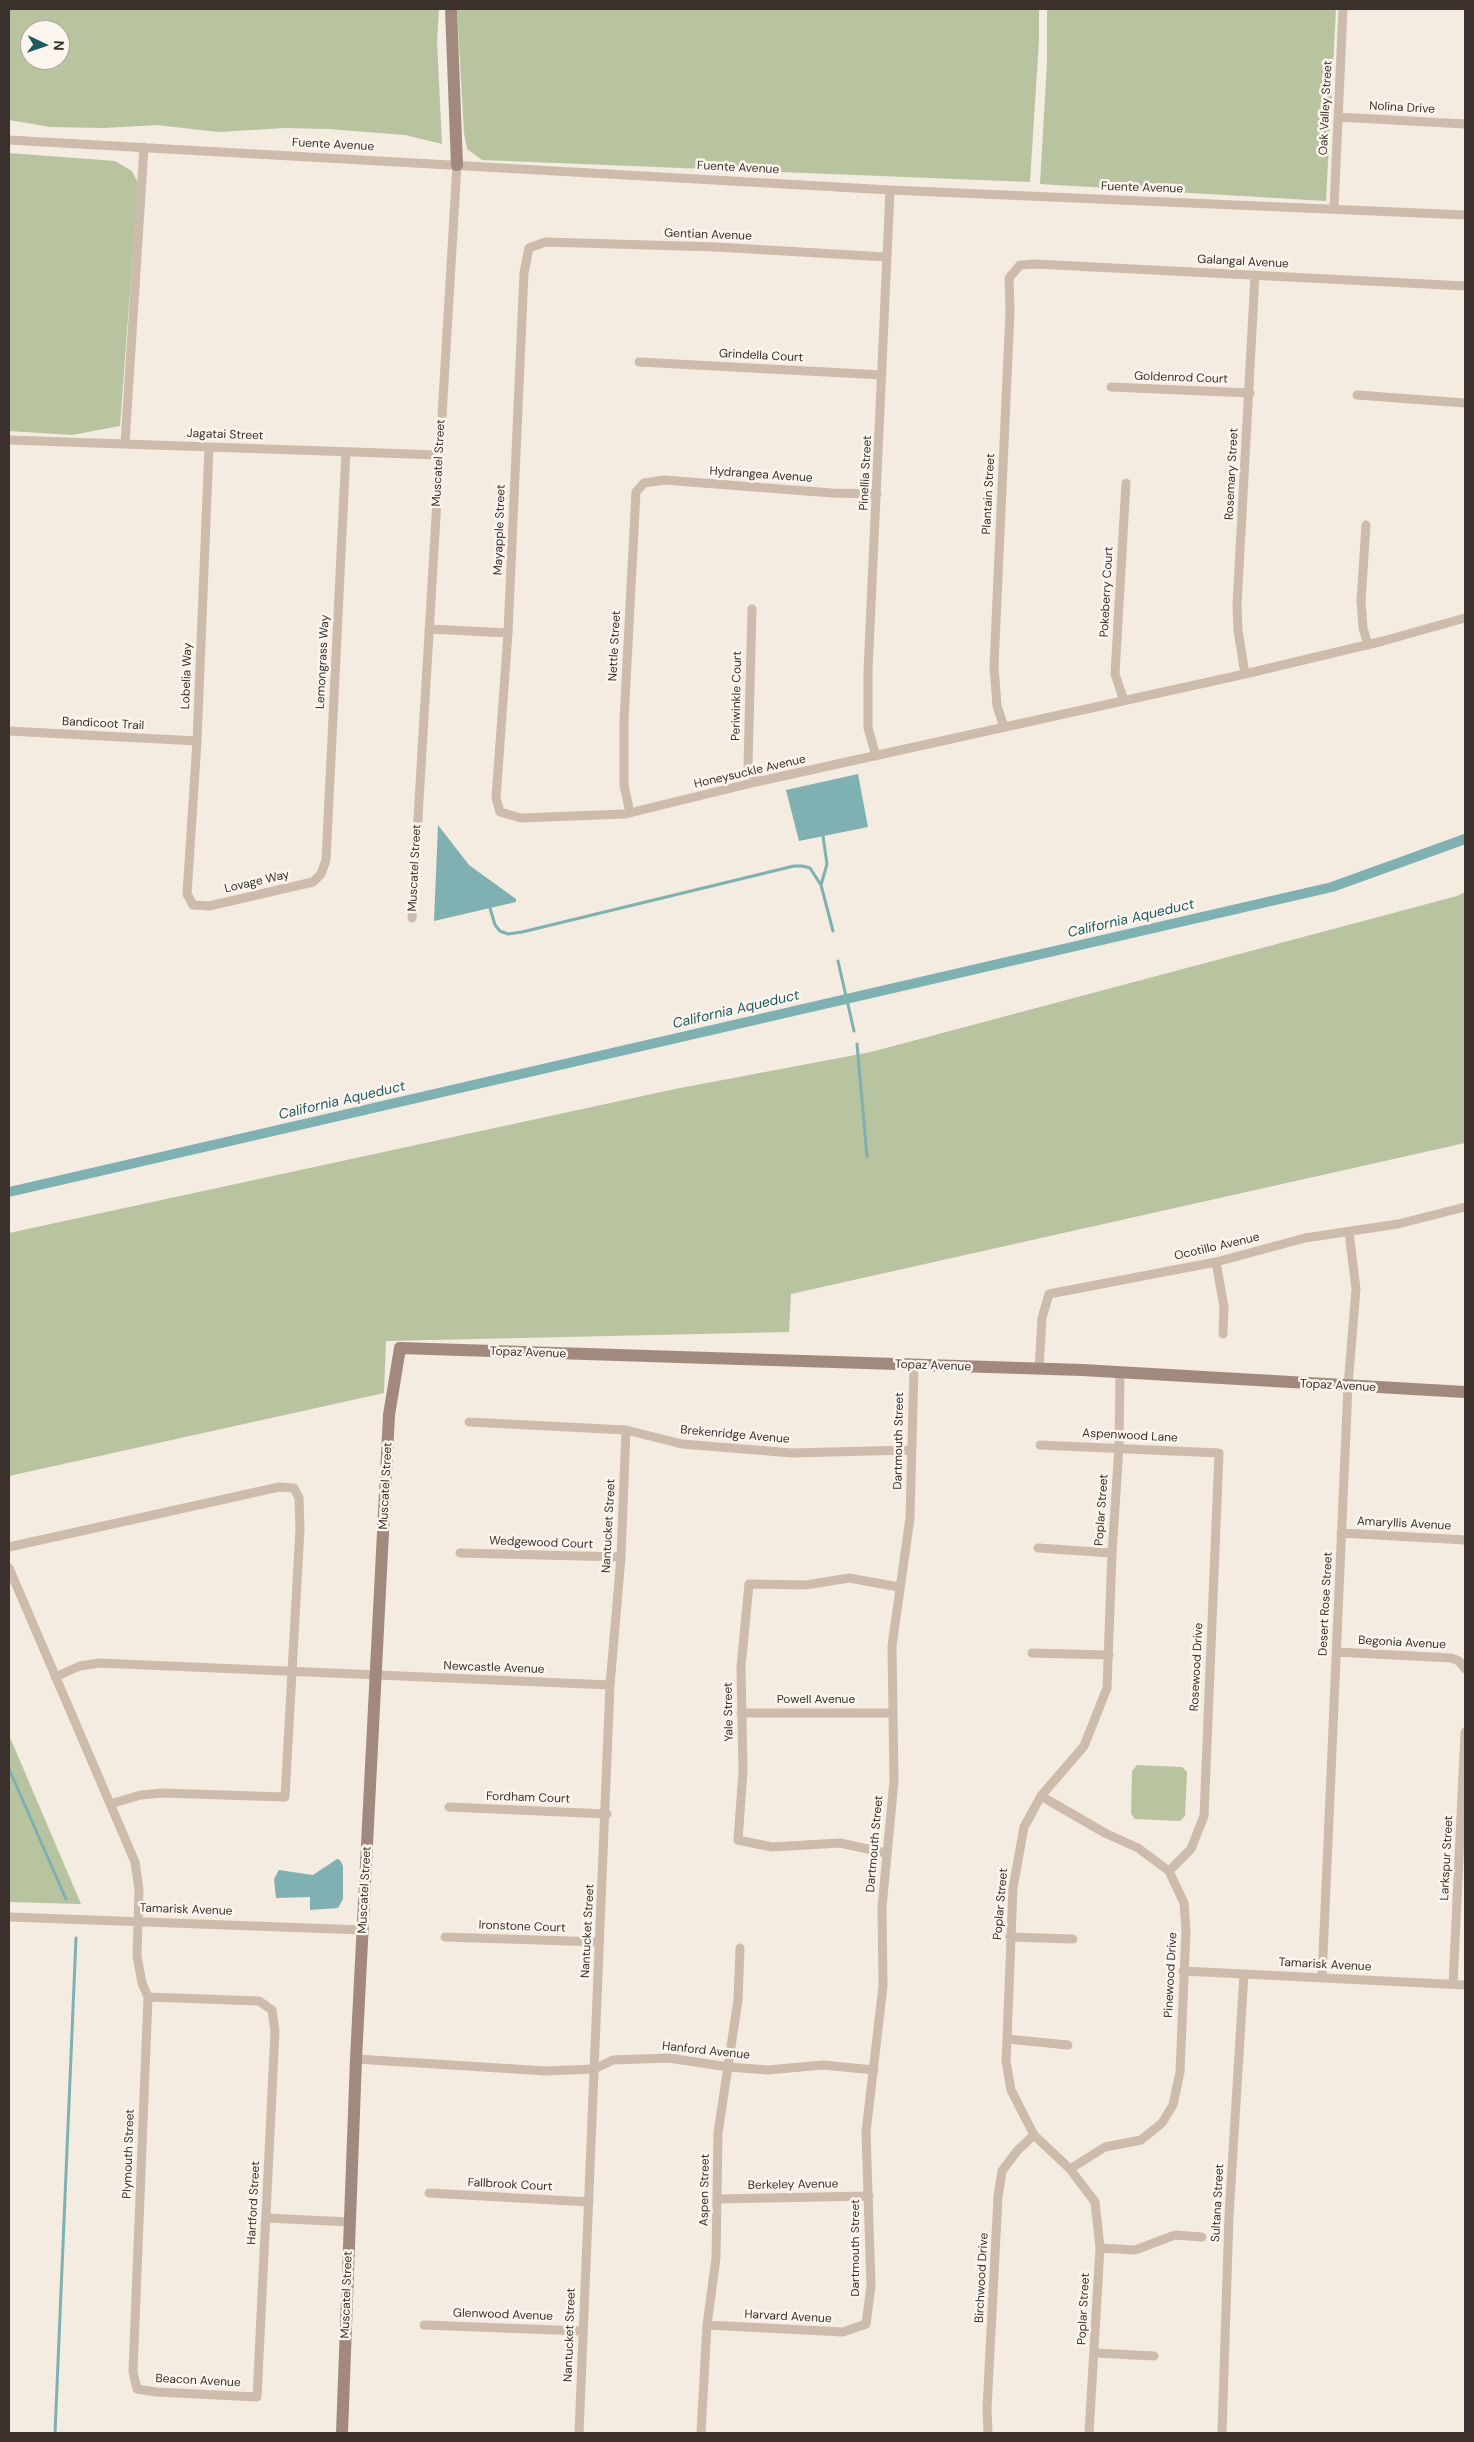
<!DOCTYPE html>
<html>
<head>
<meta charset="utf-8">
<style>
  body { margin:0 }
  #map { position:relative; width:1474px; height:2442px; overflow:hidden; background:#f4ebe1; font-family:"DM Sans",sans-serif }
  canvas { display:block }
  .frame { position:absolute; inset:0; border:10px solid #3b302b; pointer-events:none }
  .north { position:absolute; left:20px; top:20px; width:50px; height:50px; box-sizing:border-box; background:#fbf5ee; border:1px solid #aea6a0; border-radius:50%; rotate:93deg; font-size:14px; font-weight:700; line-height:20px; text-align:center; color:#3b302b }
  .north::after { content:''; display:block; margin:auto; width:18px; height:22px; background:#1f5a5e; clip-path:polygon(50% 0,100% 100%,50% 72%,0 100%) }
</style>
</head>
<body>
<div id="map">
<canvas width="1474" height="2442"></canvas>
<div class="frame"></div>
<div class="north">N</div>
</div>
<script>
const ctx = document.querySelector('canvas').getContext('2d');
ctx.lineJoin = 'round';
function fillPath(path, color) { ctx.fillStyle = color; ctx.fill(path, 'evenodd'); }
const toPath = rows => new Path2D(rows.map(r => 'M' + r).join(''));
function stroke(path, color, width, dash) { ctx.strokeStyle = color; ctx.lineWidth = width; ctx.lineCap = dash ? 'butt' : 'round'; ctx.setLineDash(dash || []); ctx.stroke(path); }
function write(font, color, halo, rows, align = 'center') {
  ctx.font = font + ' "DM Sans",sans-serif'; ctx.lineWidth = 5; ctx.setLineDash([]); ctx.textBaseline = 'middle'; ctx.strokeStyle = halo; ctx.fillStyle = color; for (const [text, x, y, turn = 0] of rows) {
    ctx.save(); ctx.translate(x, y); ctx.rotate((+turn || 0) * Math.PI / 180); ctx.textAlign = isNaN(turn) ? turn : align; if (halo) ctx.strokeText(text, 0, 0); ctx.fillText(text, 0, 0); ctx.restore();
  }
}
const green = toPath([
  [9,9,439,9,437,41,442,144,405,135,328,129,285,128,218,132,157,125,104,128,50,127,9,120],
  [30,30,60,30,60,60,30,60],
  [457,9,1039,9,1039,40,1030,182,482,160,467,149,464,133],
  [1047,9,1336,9,1326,201,1040,184,1047,62],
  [9,153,115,161,132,171,138,183,120,426,72,435,9,431],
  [1465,892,1465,1143,791,1294,789,1332,386,1341,384,1393,9,1476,9,1233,675,1089,871,1052,1457,896],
  [9,1735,81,1904,9,1902],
  [1137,1765,1182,1767,1187,1772,1185,1816,1180,1821,1135,1819,1131,1814,1132,1771]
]);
const water = toPath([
  [858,774,868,827,799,841,786,790],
  [438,825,469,865,516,899,516,902,434,921],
  [337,1859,340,1860,343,1866,343,1899,338,1908,310,1910,310,1897,276,1898,274,1879,279,1870,313,1875]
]);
const stream = toPath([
  [821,885,827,864,823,836],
  [490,908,495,925,500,931,508,934,522,932,794,866,802,866,810,868,821,885,833,931],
  [838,961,854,1031],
  [857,1044,867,1157],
  [9,1769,66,1899],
  [55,2433,76,1938]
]);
const canal = toPath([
  [9,1192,1332,887,1465,839]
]);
const street = toPath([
  [1338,117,1465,124],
  [9,140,890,190,1465,215],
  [1334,208,1343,9],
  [886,257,716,247,545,242,529,248,524,273,508,633,496,798,500,812,521,818,625,814,756,782,1245,674,1383,641,1465,618],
  [639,362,882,375],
  [1111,387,1250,393],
  [1357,395,1465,403],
  [9,440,439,455],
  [125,443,144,147],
  [209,447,197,741,187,894,193,905,209,906,313,882,321,874,326,860,346,452],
  [1366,525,1361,601,1363,628,1368,645],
  [752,609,748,765,756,782],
  [429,629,508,633],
  [1245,674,1238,630,1237,605,1255,275],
  [1124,701,1115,674,1126,483],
  [1004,727,997,706,994,666,1010,311,1009,278,1020,265,1035,264,1465,286],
  [9,731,197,741],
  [876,756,868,728,868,671,890,190],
  [630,813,624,785,624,720,636,492,644,483,664,480,832,493,877,494],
  [412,918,457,165],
  [1216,1262,1224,1307,1223,1334],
  [1039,1369,1042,1318,1049,1294,1216,1262,1305,1238,1398,1224,1465,1207],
  [469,1422,626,1430,682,1444,792,1453,910,1450],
  [1040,1445,1219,1453,1204,1816,1191,1849,1169,1871],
  [1341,1533,1465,1540],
  [9,1547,279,1487,294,1488,299,1498,300,1529,285,1797,162,1793,141,1795,110,1804],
  [1038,1548,1112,1553],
  [460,1553,621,1557],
  [9,1568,135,1862,139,1890,137,1956,142,1983,148,1997,133,2372,137,2389,156,2392,257,2397,275,2031,272,2010,259,2001,148,1997],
  [1336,1652,1451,1658,1459,1661,1465,1669],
  [1032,1653,1109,1655],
  [55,1677,80,1666,99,1663,610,1685],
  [741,1713,891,1713],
  [1041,1796,1105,1833,1138,1848,1169,1871,1184,1903,1186,1931,1180,2072,1173,2105,1162,2123,1141,2140,1105,2147,1070,2169],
  [449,1807,607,1814],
  [886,1853,840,1843,772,1847,738,1840,743,1771,741,1667,749,1584,806,1585,849,1578,899,1587],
  [9,1917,363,1930],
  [445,1937,599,1942],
  [1010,1937,1073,1939],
  [1183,1971,1465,1985],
  [1322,1978,1348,1386,1356,1289,1349,1232],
  [1453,1984,1465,1732],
  [1007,2039,1068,2045],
  [356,2059,546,2071,594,2069,613,2060,669,2058,728,2067,768,2070,823,2065,874,2070],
  [429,2193,589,2202],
  [718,2199,869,2196],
  [266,2218,350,2222],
  [1100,2248,1135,2250,1175,2235,1202,2237],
  [424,2325,582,2331],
  [707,2325,843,2332,866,2324,871,2286,866,2132,883,1986,882,1907,894,1781,892,1646,910,1518,914,1366],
  [1094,2353,1154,2356],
  [579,2433,610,1685,621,1557,626,1430],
  [701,2433,707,2325,716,2258,718,2133,738,2000,740,1948],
  [988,2433,987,2409,998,2197,1002,2171,1017,2151,1034,2135],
  [1089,2433,1100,2248,1095,2202,1070,2169,1034,2135,1011,2090,1006,2061,1007,2039,1013,1888,1024,1827,1041,1796,1084,1746,1107,1688,1112,1553,1119,1447,1120,1373],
  [1222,2433,1229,2216,1244,1974]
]);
const secondary = toPath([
  [451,9,457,165],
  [342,2433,356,2059,389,1415,400,1348,1082,1370,1465,1392]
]);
const streetNames = [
  ["Oak Valley Street",1326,108,-87],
  ["Nolina Drive",1402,108,3],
  ["Fuente Avenue",333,145,3],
  ["Fuente Avenue",738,168,3],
  ["Fuente Avenue",1142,188,2],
  ["Gentian Avenue",708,235,2],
  ["Galangal Avenue",1243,262,3],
  ["Grindella Court",761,356,3],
  ["Goldenrod Court",1181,378,2],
  ["Jagatai Street",225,435,2],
  ["Muscatel Street",439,463,-87],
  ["Pinellia Street",866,473,-87],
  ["Rosemary Street",1232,474,-87],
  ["Hydrangea Avenue",761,475,4],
  ["Plantain Street",989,494,-87],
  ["Mayapple Street",500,530,-88],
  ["Pokeberry Court",1107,592,-87],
  ["Nettle Street",615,646,-87],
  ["Lemongrass Way",323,662,-87],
  ["Lobelia Way",187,676,-88],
  ["Periwinkle Court",737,696,-89],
  ["Bandicoot Trail",103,724,3],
  ["Honeysuckle Avenue",750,772,-13],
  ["Muscatel Street",415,868,-87],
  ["Lovage Way",257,882,-13],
  ["Ocotillo Avenue",1217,1247,-13],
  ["Topaz Avenue",528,1353,2],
  ["Topaz Avenue",933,1366,2],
  ["Topaz Avenue",1338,1386,3],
  ["Brekenridge Avenue",735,1435,5],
  ["Aspenwood Lane",1130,1436,3],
  ["Dartmouth Street",899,1441,-89],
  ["Muscatel Street",386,1486,-87],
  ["Poplar Street",1102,1510,-86],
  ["Amaryllis Avenue",1404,1524,3],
  ["Nantucket Street",609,1526,-87],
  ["Wedgewood Court",541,1543,2],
  ["Desert Rose Street",1326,1604,-87],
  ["Begonia Avenue",1402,1643,3],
  ["Rosewood Drive",1197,1667,-87],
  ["Newcastle Avenue",494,1668,2],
  ["Powell Avenue",816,1700],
  ["Yale Street",729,1712,-91],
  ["Fordham Court",528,1798,2],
  ["Dartmouth Street",875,1844,-85],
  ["Larkspur Street",1447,1858,-87],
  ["Muscatel Street",365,1890,-87],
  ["Poplar Street",1001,1904,-85],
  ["Tamarisk Avenue",186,1910,2],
  ["Ironstone Court",522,1927,2],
  ["Nantucket Street",588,1931,-87],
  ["Tamarisk Avenue",1325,1965,3],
  ["Pinewood Drive",1171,1975,-87],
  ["Hanford Avenue",706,2051,6],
  ["Plymouth Street",129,2154,-88],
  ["Fallbrook Court",510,2185,3],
  ["Berkeley Avenue",793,2185,-1],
  ["Aspen Street",705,2190,-89],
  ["Hartford Street",254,2203,-87],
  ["Sultana Street",1218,2203,-87],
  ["Dartmouth Street",856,2248,-90],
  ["Birchwood Drive",982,2278,-87],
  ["Muscatel Street",347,2295,-88],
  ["Poplar Street",1084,2309,-87],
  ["Glenwood Avenue",503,2315,2],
  ["Harvard Avenue",788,2317,3],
  ["Nantucket Street",570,2335,-88],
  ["Beacon Avenue",198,2381,3]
];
const waterNames = [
  ["California Aqueduct",1131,919,-13],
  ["California Aqueduct",736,1010,-13],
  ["California Aqueduct",342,1101,-13]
];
fillPath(green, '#b8c4a0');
fillPath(water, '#7fb0b2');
stroke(stream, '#7fb0b2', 3);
stroke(canal, '#7fb0b2', 10);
stroke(street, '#cdbbac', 9);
stroke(secondary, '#a18a7d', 12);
write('12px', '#3b302b', '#fbf5ee', streetNames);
write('italic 14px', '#1f5a5e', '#fbf5ee', waterNames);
</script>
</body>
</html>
